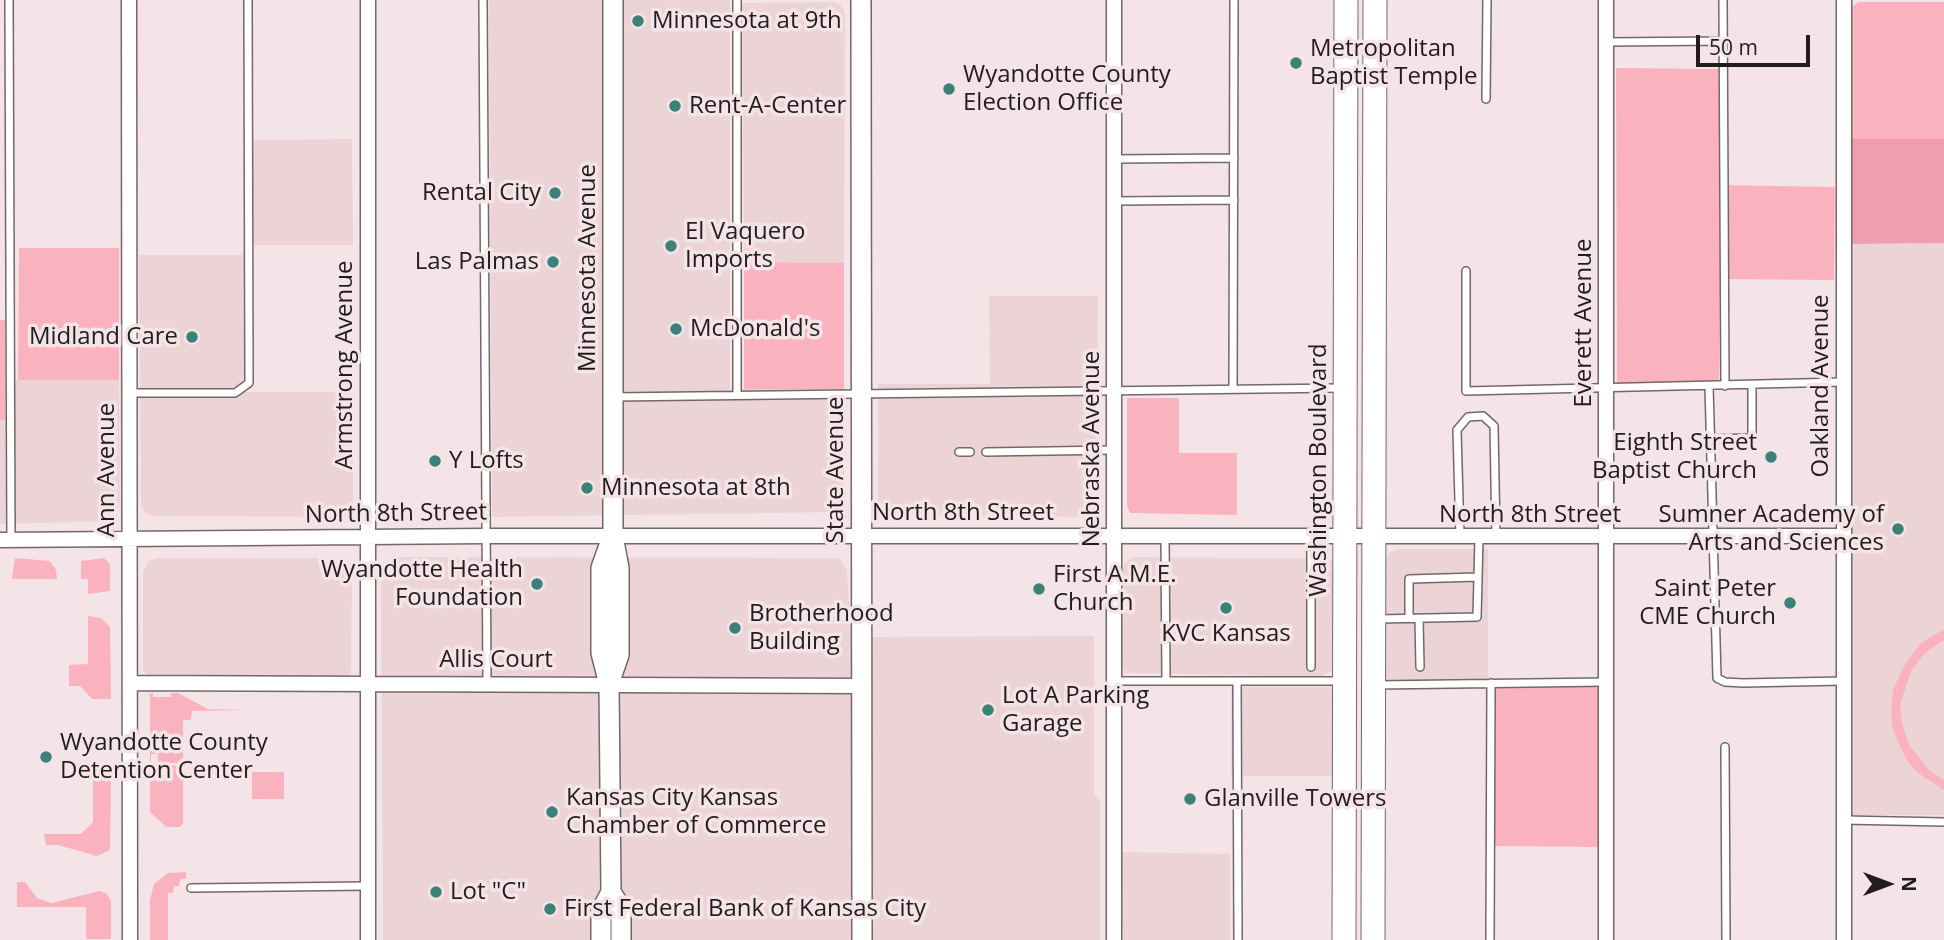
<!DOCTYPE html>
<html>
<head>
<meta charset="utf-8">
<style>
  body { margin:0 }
  #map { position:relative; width:1944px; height:940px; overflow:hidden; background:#f5e4e7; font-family:"Open Sans",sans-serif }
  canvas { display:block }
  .north { position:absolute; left:1853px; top:849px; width:70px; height:70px; -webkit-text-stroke:5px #f5e4e7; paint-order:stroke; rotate:90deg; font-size:19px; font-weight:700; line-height:28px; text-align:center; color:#221c1d }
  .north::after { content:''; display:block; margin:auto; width:24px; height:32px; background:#221c1d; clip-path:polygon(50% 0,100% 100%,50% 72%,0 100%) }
  .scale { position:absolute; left:1696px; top:35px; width:114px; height:32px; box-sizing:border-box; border:4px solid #221c1d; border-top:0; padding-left:9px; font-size:21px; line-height:24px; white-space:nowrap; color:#221c1d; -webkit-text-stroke:5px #f5e4e7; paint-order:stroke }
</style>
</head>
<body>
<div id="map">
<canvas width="1944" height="940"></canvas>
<div class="north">N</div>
<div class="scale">50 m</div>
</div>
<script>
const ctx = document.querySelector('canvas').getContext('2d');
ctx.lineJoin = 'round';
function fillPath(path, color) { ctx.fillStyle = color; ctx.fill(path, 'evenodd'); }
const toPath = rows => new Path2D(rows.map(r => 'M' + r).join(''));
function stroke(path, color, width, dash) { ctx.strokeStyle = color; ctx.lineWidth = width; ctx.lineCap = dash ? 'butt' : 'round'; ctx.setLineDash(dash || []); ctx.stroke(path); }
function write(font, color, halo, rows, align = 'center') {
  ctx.font = font + ' "Open Sans",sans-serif'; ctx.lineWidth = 7; ctx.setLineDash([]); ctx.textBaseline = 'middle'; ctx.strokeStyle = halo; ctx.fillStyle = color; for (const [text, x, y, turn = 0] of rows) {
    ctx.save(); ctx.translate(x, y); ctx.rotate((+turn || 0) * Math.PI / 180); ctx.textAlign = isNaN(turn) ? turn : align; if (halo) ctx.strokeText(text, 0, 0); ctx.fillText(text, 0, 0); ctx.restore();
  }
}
const built = toPath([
  [489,0,730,0,730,389,844,389,845,504,840,512,492,517],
  [834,2,841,6,845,14,844,263,744,262,742,3],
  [352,139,353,245,253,245,253,140],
  [1944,243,1944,815,1852,815,1852,244],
  [139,255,244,255,246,392,353,392,353,503,350,512,339,517,152,516,145,513,141,506],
  [989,296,1098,296,1096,509,1085,517,885,515,878,503,878,384,990,384],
  [5,380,119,380,120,502,115,521,0,524,0,420,5,418],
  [1399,549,1488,549,1488,688,1383,687,1385,560,1390,552],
  [399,557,839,558,847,570,851,637,1094,636,1094,794,1100,800,1100,940,383,940,381,570,387,561],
  [1136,557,1330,559,1335,563,1334,669,1322,677,1125,673,1122,667,1123,567,1128,560],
  [158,558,339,558,348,561,352,570,351,674,344,677,147,675,143,670,143,572,149,561],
  [1231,687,1336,687,1336,776,1231,776],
  [1122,852,1230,854,1230,940,1123,940]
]);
const green = toPath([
  [1858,2,1944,2,1944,139,1852,139,1852,7],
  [1616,68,1720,69,1720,185,1835,187,1834,280,1720,279,1719,384,1617,385],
  [19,248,119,248,119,380,18,380],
  [744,262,844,263,844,389,744,389],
  [0,320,5,320,5,419,0,420],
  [1127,398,1179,398,1179,453,1237,453,1237,515,1130,513,1127,506],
  [15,558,50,561,56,570,57,579,12,579],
  [104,558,110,564,110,591,88,594,88,579,81,579,81,561],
  [88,616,101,618,110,627,111,699,92,699,80,686,69,686,69,665,88,664],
  [1944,629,1944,640,1925,653,1912,669,1900,704,1902,724,1909,745,1929,770,1944,780,1944,790,1917,772,1906,759,1893,730,1891,714,1893,690,1905,664,1920,644],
  [1598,686,1598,847,1493,846,1493,687],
  [153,693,153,697,171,697,171,693,178,693,208,709,245,710,192,711,191,720,183,720,183,763,158,763,158,754,151,754,151,768,174,765,183,772,183,823,180,827,166,827,150,812,150,694],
  [252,772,284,772,284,799,252,799],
  [93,775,111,778,110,850,97,856,58,845,46,845,44,834,81,834,93,822],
  [186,872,186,879,180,879,179,886,174,886,173,893,168,893,168,940,150,940,150,900,154,884,168,873],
  [17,882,25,882,37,898,51,903,99,891,106,893,111,901,111,939,86,939,86,907,17,907]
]);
const forest = toPath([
  [1852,139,1944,139,1944,243,1852,244]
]);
const lane = toPath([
  [9,0,11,541],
  [483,0,487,683],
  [1723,0,1725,386],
  [1606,42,1723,41],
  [1486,99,1487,0],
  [1114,159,1234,158],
  [1115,201,1234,200],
  [1466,271,1466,391,1843,382],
  [1709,386,1717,678,1725,682,1743,683,1844,681],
  [1233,389,1234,0],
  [130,393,235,393,249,383,248,0],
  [737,395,737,0],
  [614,397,1340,388],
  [1710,439,1752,438,1752,385],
  [959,452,970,452],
  [986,452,1114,450],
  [1165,536,1166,681],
  [1460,536,1457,430,1468,417,1483,416,1494,426,1496,537],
  [1311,538,1311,667],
  [1409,618,1409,579,1478,577],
  [1419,618,1420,667],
  [1379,619,1477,617,1479,538],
  [1115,681,1342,681],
  [1237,681,1238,940],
  [1376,685,1606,682],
  [1725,747,1726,940],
  [1844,820,1944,822],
  [191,888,368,886],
  [1490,940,1491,683]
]);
const street = toPath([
  [129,0,130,940],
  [368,0,368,940],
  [1844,0,1844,940],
  [0,540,485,536,1843,536],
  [130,683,861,686],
  [1114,940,1114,0],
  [1606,940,1606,0]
]);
const secondary = toPath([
  [861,0,862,940],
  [609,684,619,655,619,568,613,536,613,0],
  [611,892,621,908,621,940],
  [601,940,601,911,611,892,609,684,601,653,601,568,612,537]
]);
const primary = toPath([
  [1344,940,1346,0],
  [1373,940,1375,0]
]);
const markers = [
  [638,21,7,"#3b8178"],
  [1296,63,7,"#3b8178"],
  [949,89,7,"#3b8178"],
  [675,106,7,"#3b8178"],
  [555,193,7,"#3b8178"],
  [671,246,7,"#3b8178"],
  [553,262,7,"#3b8178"],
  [676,329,7,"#3b8178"],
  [192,337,7,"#3b8178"],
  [1771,457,7,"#3b8178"],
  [435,461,7,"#3b8178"],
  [587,488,7,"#3b8178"],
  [1898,529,7,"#3b8178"],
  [537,584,7,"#3b8178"],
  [1039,589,7,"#3b8178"],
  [1790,603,7,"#3b8178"],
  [1226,608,7,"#3b8178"],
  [735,628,7,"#3b8178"],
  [988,710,7,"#3b8178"],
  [46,757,7,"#3b8178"],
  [1190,799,7,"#3b8178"],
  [552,812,7,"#3b8178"],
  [436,892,7,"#3b8178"],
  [550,909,7,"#3b8178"]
];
const poiNames = [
  ["Minnesota at 9th",652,21],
  ["Metropolitan",1310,49],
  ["Baptist Temple",1310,77],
  ["Wyandotte County",963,75],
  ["Election Office",963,103],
  ["Rent-A-Center",689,106],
  ["Rental City",541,193,"right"],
  ["El Vaquero",685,232],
  ["Imports",685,260],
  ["Las Palmas",539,262,"right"],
  ["McDonald's",690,329],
  ["Midland Care",178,337,"right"],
  ["Eighth Street",1757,443,"right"],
  ["Baptist Church",1757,471,"right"],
  ["Y Lofts",449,461],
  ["Minnesota at 8th",601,488],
  ["Sumner Academy of",1884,515,"right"],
  ["Arts and Sciences",1884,543,"right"],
  ["Wyandotte Health",523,570,"right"],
  ["Foundation",523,598,"right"],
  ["First A.M.E.",1053,575],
  ["Church",1053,603],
  ["Saint Peter",1776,589,"right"],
  ["CME Church",1776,617,"right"],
  ["Brotherhood",749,614],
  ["Building",749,642],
  ["KVC Kansas",1226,634,"center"],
  ["Lot A Parking",1002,696],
  ["Garage",1002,724],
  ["Wyandotte County",60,743],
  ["Detention Center",60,771],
  ["Kansas City Kansas",566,798],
  ["Chamber of Commerce",566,826],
  ["Glanville Towers",1204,799],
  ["Lot \"C\"",450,892],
  ["First Federal Bank of Kansas City",564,909]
];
const streetNames = [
  ["Minnesota Avenue",588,268,-90],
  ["Everett Avenue",1584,323,-90],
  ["Armstrong Avenue",345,365,-90],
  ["Oakland Avenue",1821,386,-90],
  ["Nebraska Avenue",1092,449,-90],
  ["Ann Avenue",107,470,-90],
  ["State Avenue",836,470,-90],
  ["Washington Boulevard",1319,470,-90],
  ["North 8th Street",963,513],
  ["North 8th Street",396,514,-1],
  ["North 8th Street",1530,515],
  ["Allis Court",496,660]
];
fillPath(built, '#ecd3d6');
fillPath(green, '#fbb2bf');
fillPath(forest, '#f09dad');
stroke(lane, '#756769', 10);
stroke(street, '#756769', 17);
stroke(secondary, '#756769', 22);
stroke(primary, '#756769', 25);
stroke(lane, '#fff', 7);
stroke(street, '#fff', 14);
stroke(secondary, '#fff', 19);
stroke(primary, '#fff', 23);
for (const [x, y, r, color] of markers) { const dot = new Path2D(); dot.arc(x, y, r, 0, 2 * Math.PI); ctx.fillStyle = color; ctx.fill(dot); stroke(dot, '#f5e4e7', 2.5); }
write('24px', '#221c1d', '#f5e4e7', poiNames, 'left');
write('24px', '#221c1d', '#f5e4e7', streetNames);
</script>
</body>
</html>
